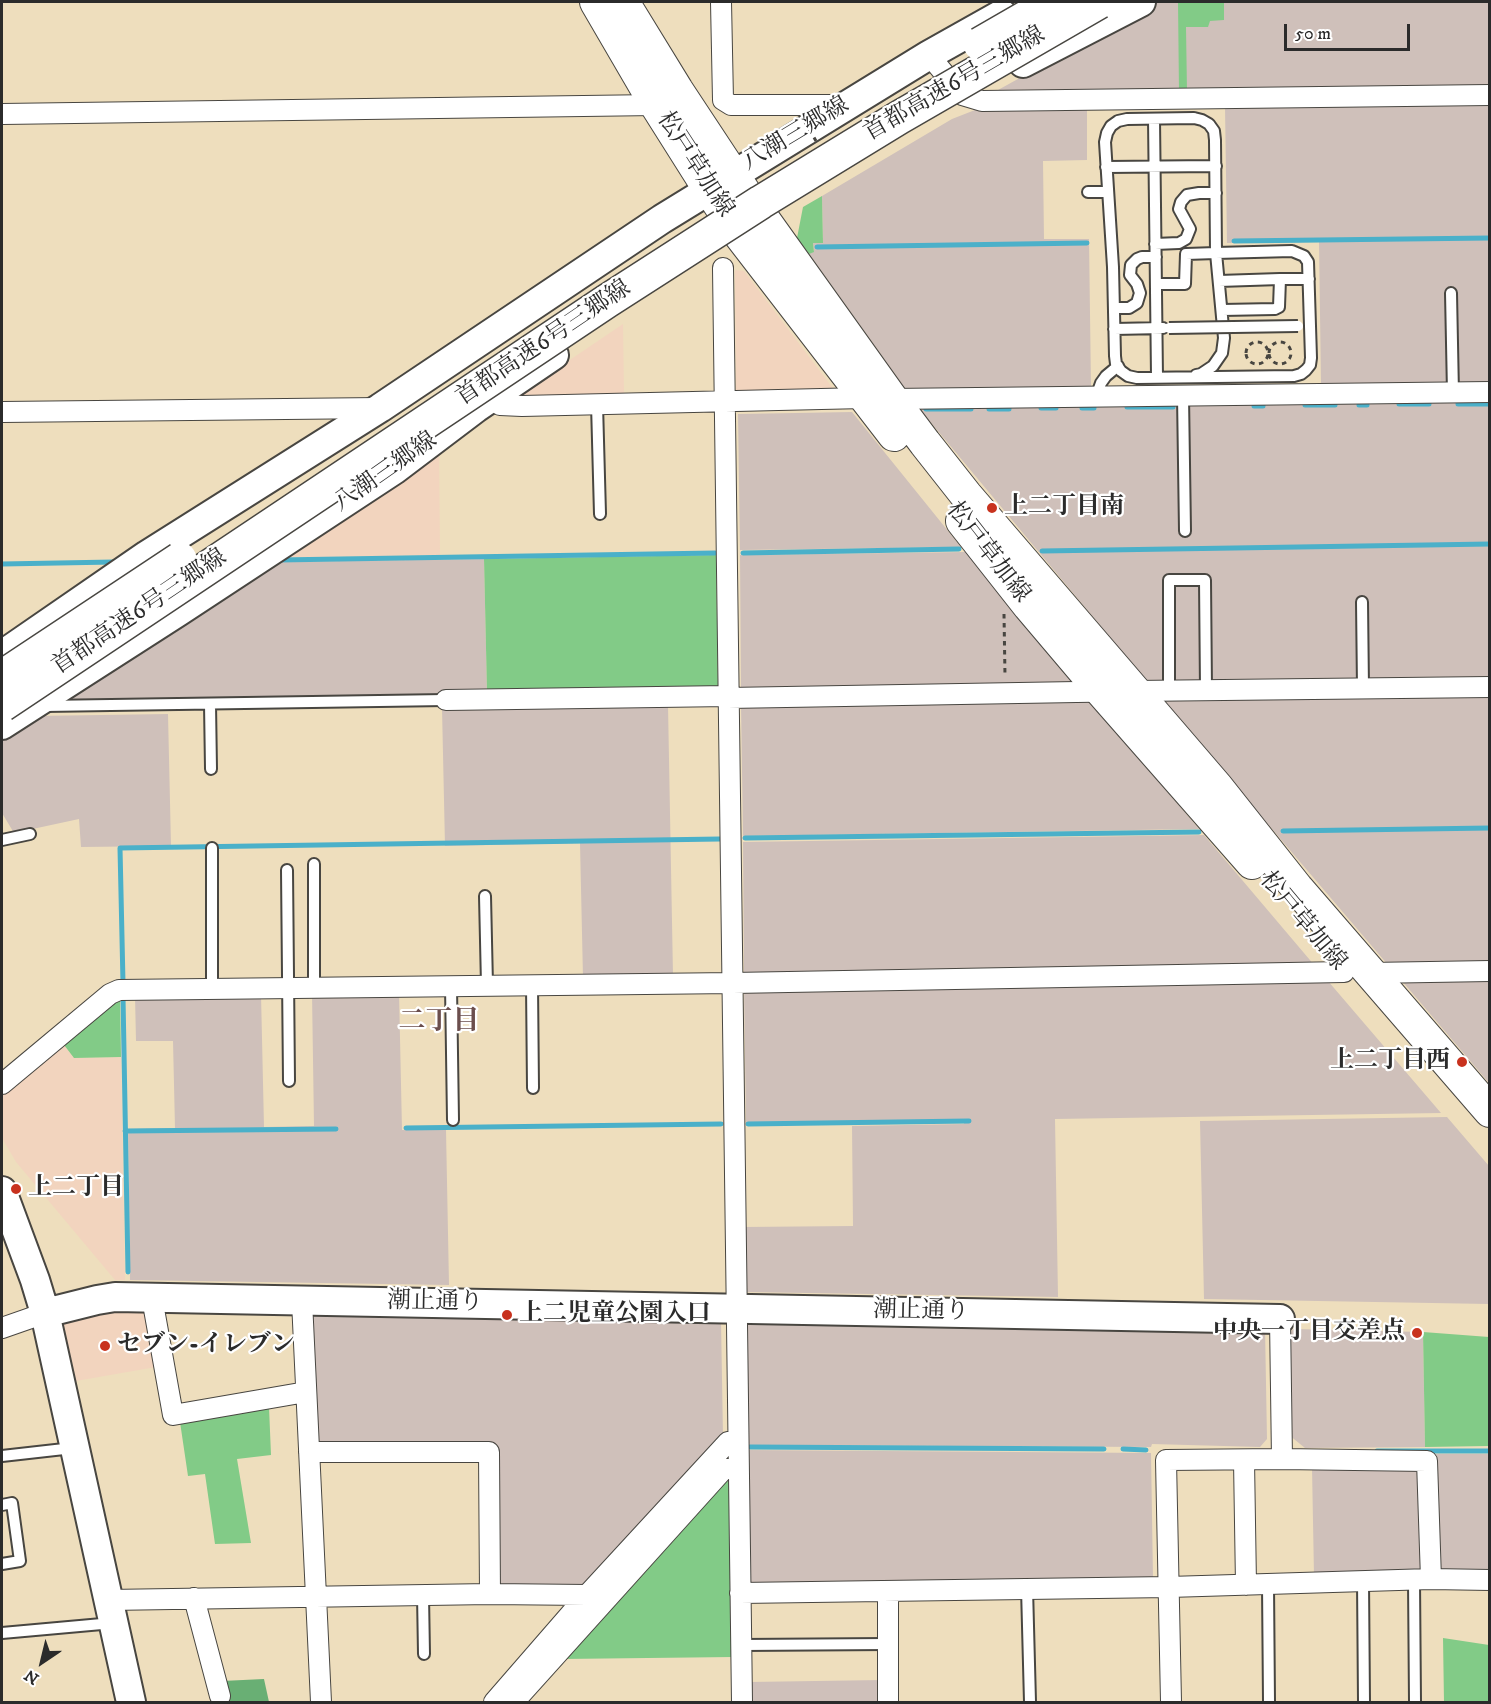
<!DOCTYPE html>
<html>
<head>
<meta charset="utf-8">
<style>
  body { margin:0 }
  #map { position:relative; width:1491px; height:1704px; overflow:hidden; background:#eedebd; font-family:"IM FELL DW Pica",serif }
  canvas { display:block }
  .frame { position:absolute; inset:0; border:3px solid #2b2b2b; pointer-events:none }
  .north { position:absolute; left:12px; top:1632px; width:60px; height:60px; -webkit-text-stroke:4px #fff; paint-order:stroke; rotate:215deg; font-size:16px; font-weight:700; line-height:24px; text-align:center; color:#2b2b2b }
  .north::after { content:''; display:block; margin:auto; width:21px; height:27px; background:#2b2b2b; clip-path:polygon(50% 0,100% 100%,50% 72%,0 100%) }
  .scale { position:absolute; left:1284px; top:24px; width:126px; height:27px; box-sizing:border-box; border:3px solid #2b2b2b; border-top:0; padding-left:8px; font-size:18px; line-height:21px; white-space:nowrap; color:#2b2b2b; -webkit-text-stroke:4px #fff; paint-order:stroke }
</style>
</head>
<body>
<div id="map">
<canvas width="1491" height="1704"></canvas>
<div class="frame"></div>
<div class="north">N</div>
<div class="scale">50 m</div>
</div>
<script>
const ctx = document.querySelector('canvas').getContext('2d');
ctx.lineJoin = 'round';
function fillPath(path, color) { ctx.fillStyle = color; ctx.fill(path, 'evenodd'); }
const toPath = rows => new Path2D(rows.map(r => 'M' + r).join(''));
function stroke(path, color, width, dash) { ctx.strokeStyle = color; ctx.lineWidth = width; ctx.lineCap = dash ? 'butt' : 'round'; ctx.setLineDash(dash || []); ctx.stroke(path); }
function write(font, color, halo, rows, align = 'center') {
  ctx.font = font + ' "IM FELL DW Pica","Noto Serif JP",serif'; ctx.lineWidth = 4.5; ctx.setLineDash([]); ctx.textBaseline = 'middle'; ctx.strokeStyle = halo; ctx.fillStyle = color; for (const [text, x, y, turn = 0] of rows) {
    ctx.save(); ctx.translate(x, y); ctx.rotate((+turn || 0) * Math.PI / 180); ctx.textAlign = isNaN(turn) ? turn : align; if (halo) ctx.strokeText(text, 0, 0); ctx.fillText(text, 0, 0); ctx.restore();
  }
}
const built = toPath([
  [735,270,744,271,835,391,736,393],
  [623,324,624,396,525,399,521,393],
  [439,448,440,555,275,558],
  [61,1041,74,1058,121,1057,125,1280,115,1280,16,1162,2,1138,2,1090],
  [103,1308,144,1308,156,1367,76,1381,62,1318]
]);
const industrial = toPath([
  [1157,2,1489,2,1489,88,998,94,998,90],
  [1489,103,1489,384,1321,386,1319,242,1227,243,1225,107],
  [1087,108,1087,160,1043,161,1044,239,1089,239,1091,388,907,391,809,254,814,251,813,243,823,243,822,196,952,119,975,110],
  [1489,399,1489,679,1148,683,917,406],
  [852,412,961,547,740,550,738,414],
  [966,552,1077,685,741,690,740,555],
  [484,559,487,692,445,695,69,702,64,697,268,562],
  [1489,695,1489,964,1388,965,1161,699],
  [1090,700,1199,829,743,836,741,705],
  [668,705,673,976,583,978,580,843,445,846,442,708],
  [168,714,171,846,81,847,79,819,14,833,2,813,2,739,34,716],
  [1204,835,1315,966,744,974,743,842],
  [1489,980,1489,1083,1402,981],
  [1328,981,1441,1113,1055,1119,1058,1297,744,1292,743,1227,853,1226,852,1126,964,1124,964,1120,746,1123,744,989],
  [399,992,402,1130,446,1130,449,1285,130,1280,128,1129,175,1128,173,1041,136,1041,135,996,261,994,264,1127,314,1126,312,993],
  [1447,1117,1489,1166,1489,1304,1204,1299,1200,1121],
  [312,1313,721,1320,723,1437,593,1584,496,1586,493,1445,315,1448],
  [745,1319,1265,1328,1267,1439,1260,1447,1152,1444,1151,1447,747,1445],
  [1293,1329,1423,1332,1425,1447,1305,1448,1289,1435,1287,1338],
  [747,1450,1151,1453,1153,1579,749,1585],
  [1435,1454,1489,1454,1489,1573,1437,1574],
  [1312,1467,1420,1468,1424,1573,1314,1576],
  [882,1680,882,1702,750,1702,749,1682]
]);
const green = toPath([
  [1178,2,1224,2,1224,20,1210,21,1208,27,1186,27,1187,92,1179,92],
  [822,196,823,243,813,243,814,252,809,254,797,238,803,207],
  [716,555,718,688,487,692,484,559],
  [120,996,121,1057,74,1058,61,1041],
  [1423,1332,1489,1337,1489,1446,1425,1447],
  [269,1407,271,1455,237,1459,251,1543,215,1544,205,1474,188,1476,180,1422],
  [725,1480,730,1482,733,1657,562,1659],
  [1443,1638,1489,1645,1489,1702,1444,1702]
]);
const forest = toPath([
  [264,1679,269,1702,229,1702,222,1681]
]);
const stream = toPath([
  [1234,241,1490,238],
  [817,247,1087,243],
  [1399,404,1429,404],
  [1458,404,1490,404],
  [1305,405,1335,405],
  [1359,405,1367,405],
  [1254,406,1263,406],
  [1127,407,1173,407],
  [1041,408,1056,408],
  [1082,408,1094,408],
  [926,409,971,409],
  [989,409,1009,409],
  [1042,551,1490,544],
  [743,553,959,549],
  [278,560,715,553],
  [2,564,114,562],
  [1283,831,1490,828],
  [745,838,1199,832],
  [123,983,120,848,720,839],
  [123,997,128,1272],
  [748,1124,969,1121],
  [406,1128,721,1124],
  [125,1131,336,1129],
  [750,1447,1104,1449],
  [1123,1449,1146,1450],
  [1377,1451,1490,1451]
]);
const path = toPath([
  '1269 353a11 11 0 1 1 22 0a11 11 0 1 1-22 0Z',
  '1246 353a11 11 0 1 1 22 0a11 11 0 1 1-22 0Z',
  [1004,614,1005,676]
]);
const lane = toPath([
  [1194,118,1202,120,1209,124,1214,131,1215,140,1216,253,1292,251,1304,256,1308,262,1311,358,1310,365,1306,370,1301,374,1294,376,1137,378,1128,376,1121,371,1116,364,1115,356,1113,267,1105,142,1107,133,1111,126,1118,121,1127,119,1194,118],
  [1154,119,1157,377],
  [1106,167,1216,166],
  [1088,192,1107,192],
  [1155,244,1179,243,1186,239,1190,229,1179,209,1181,202,1187,195,1199,193,1216,193],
  [1219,281,1280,279],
  [1156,284,1185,284,1186,254,1216,253,1224,338,1222,353,1213,366,1201,374,1196,375],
  [1451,293,1453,393],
  [1114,308,1129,308,1137,303,1140,293,1137,284,1130,275,1131,265,1137,259,1142,257,1156,257],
  [1222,310,1275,309,1279,307,1280,279,1309,279],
  [1114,329,1163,328],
  [1183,396,1185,531],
  [1096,397,1101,383,1106,376,1118,366],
  [597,404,600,514],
  [1362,602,1363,688],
  [1169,690,1169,580,1205,580,1206,690],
  [210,704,211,769],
  [44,706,446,700],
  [2,840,30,834],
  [212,848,212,988],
  [314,864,314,987],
  [287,870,289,1081],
  [485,896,487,985],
  [532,985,533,1088],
  [451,986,453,1120],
  [2,1456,73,1448],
  [2,1505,12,1503,20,1561,2,1564],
  [1363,1581,1364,1702],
  [1414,1581,1415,1702],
  [1268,1585,1269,1702],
  [1027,1588,1030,1702],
  [423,1595,424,1654],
  [2,1633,113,1623],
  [741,1645,888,1644]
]);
const street = toPath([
  [721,2,723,100,731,105,845,105],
  [929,55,962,95,982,101,1490,95],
  [2,114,656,105],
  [723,268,742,1702],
  [492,399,500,405,522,406,864,398],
  [892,399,1490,392],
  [2,412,380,408],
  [728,698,1135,691,1490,687],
  [446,700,728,696],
  [1370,973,1490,971],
  [2,1084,110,994,119,990,733,983,1344,972],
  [152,1298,173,1415,306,1392],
  [302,1301,321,1702],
  [1280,1319,1282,1459],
  [2,1328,45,1313],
  [309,1452,489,1452,490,1594],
  [1244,1460,1246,1585],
  [888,1591,888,1702],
  [740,1593,1169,1587,1431,1579,1490,1580],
  [194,1598,220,1696],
  [109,1600,490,1594,587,1595],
  [494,1702,587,1595,728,1442,738,1441],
  [514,1702,724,1469,738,1469],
  [1171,1702,1166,1460,1282,1459,1427,1461,1431,1579]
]);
const secondary = toPath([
  [1023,63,1141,2],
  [2,655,147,555,380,408,662,219,929,55,1002,14],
  [2,725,178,612,394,470,476,408,554,355],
  [2,1191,35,1280,45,1313,131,1702],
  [45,1313,97,1300,115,1297,1280,1319]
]);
const primary = toPath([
  [596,2,656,105,709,189,736,230,894,435],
  [623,2,677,90,747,196,892,399,925,443,966,495,1217,787,1297,888,1490,1111],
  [962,521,1029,606,1101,691,1252,863]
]);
const pathBridge = toPath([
  [805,122,816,141]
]);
const laneBridge = toPath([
  [1169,328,1298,326]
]);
const highwayBridge = toPath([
  [980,44,1053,2],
  [2,677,180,559],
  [2,705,607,301,761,202,900,117,1099,2]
]);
const markers = [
  [992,508,6,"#c8321e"],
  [1462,1062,6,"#c8321e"],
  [16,1189,6,"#c8321e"],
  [507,1315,6,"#c8321e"],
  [1417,1333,6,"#c8321e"],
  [105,1346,6,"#c8321e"]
];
const streetNames = [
  ["首都高速6号三郷線",955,85,-30],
  ["八潮三郷線",796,135,-31],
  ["松戸草加線",694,165,57],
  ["首都高速6号三郷線",544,344,-34],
  ["八潮三郷線",386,473,-35],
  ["松戸草加線",987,553,52],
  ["首都高速6号三郷線",140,613,-34],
  ["松戸草加線",1302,922,50],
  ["潮止通り",435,1303,1],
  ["潮止通り",921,1312,1]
];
const poiNames = [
  ["上二丁目南",1004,508],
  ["上二丁目西",1450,1062,"right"],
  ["上二丁目",28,1189],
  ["上二児童公園入口",519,1315],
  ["中央一丁目交差点",1405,1333,"right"],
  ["セブン-イレブン",117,1346]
];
const quarterNames = [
  ["二丁目",439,1023]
];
fillPath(built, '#f2d4be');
fillPath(industrial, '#cfc0ba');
fillPath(green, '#82cb87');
fillPath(forest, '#69af74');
stroke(stream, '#4ab0c9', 5);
stroke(lane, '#484641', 14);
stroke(street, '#484641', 22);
stroke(secondary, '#484641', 32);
stroke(primary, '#484641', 34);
stroke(path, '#484641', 3, [4.5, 4.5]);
stroke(lane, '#fff', 10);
stroke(street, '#fff', 20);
stroke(secondary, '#fff', 28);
stroke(primary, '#fff', 32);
stroke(laneBridge, '#484641', 14, []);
stroke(highwayBridge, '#484641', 36, []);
stroke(pathBridge, '#484641', 3, [4.5, 4.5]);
stroke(laneBridge, '#fff', 10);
stroke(highwayBridge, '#fff', 33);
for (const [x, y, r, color] of markers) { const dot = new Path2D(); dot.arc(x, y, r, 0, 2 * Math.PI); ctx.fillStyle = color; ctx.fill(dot); stroke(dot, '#fff', 2); }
write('24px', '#2b2b2b', '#fff', streetNames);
write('bold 24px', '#2b2b2b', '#fff', poiNames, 'left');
write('bold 27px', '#6b4e4d', '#fff', quarterNames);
</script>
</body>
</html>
